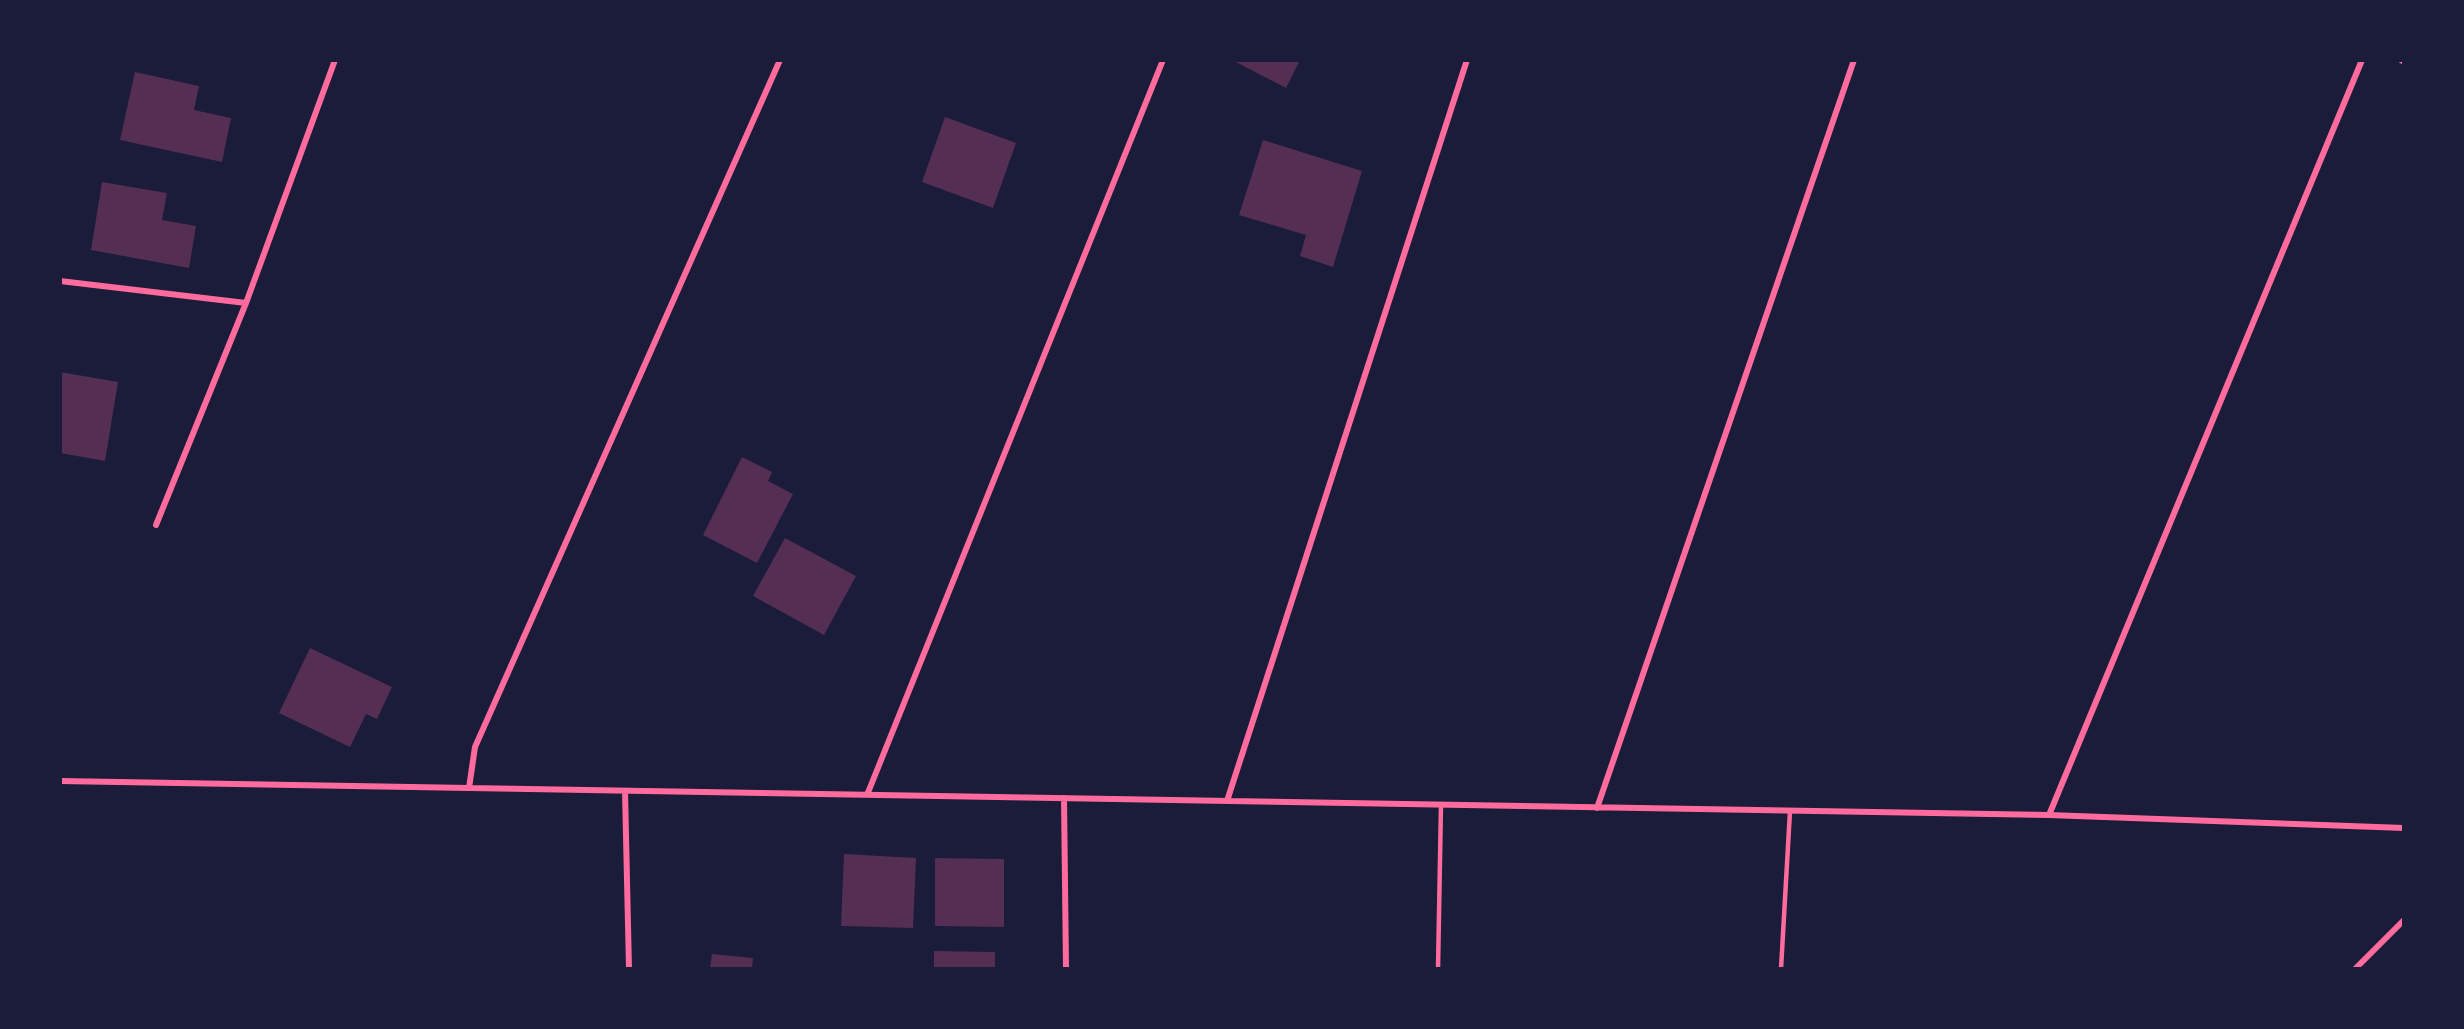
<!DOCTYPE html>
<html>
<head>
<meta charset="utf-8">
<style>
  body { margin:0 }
  #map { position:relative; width:2464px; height:1029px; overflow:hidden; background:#1b1b3a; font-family:Inter,sans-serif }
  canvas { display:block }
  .frame { position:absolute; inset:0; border:62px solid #1b1b3a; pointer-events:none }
</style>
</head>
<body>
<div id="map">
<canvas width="2464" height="1029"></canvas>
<div class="frame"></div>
</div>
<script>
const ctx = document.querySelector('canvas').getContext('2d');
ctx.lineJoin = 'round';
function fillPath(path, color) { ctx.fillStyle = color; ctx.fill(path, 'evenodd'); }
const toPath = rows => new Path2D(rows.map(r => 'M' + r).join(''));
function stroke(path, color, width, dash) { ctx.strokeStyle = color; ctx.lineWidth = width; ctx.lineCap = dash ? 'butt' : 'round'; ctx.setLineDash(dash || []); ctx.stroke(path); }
const building = toPath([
  [1232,60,1300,60,1286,88],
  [135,72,199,86,194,110,231,118,222,162,120,140],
  [945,117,1016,143,993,208,922,182],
  [1263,140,1362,171,1333,267,1300,256,1306,235,1239,215],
  [102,182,167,193,162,220,196,226,189,268,91,250],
  [60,372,118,382,105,461,60,453],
  [742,457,772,472,768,481,793,494,757,563,703,535],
  [785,538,856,576,824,635,753,596],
  [310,648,392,687,377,719,366,714,350,747,279,713],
  [844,854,916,858,913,928,841,926],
  [935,858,1004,859,1004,927,935,926],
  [934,951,995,952,995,969,934,969],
  [712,954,753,958,752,969,710,969]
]);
const service = toPath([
  [1438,969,1441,805],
  [1781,969,1790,811]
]);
const minor = toPath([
  [2401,60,2404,62],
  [60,281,246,303],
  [156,525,246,303,335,60],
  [60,781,2049,815,2404,828],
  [469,788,475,747,780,60],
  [625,791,629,969],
  [867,795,1163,60],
  [1064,798,1066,969],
  [1227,801,1467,60],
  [1597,808,1854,60],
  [2049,815,2362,60],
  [2355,969,2404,920]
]);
fillPath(building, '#542f53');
stroke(service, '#ff6b9d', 4.5);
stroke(minor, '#ff6b9d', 6);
</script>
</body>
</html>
